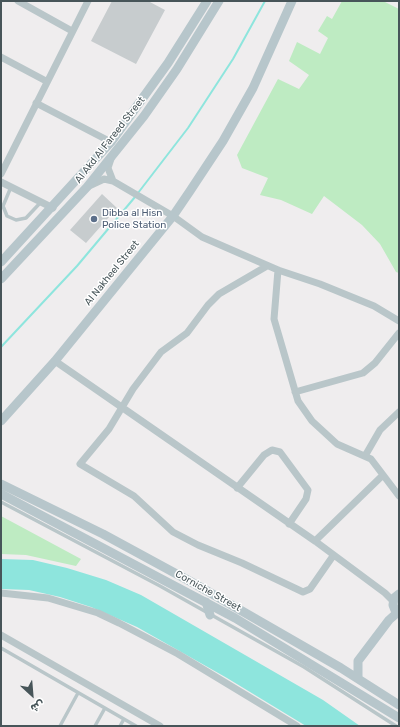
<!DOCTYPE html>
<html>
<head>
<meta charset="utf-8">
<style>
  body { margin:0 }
  #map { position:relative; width:400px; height:727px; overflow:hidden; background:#efedee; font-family:Rubik,"Noto Naskh Arabic",sans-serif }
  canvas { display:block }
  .frame { position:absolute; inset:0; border:2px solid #475559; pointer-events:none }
  .north { position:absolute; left:12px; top:675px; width:40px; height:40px; -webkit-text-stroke:3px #fff; paint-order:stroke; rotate:154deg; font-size:11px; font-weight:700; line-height:16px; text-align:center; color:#475559 }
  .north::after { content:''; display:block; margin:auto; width:14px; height:18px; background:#475559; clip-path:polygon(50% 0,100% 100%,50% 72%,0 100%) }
</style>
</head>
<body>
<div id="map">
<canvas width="400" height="727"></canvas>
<div class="frame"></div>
<div class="north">ش</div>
</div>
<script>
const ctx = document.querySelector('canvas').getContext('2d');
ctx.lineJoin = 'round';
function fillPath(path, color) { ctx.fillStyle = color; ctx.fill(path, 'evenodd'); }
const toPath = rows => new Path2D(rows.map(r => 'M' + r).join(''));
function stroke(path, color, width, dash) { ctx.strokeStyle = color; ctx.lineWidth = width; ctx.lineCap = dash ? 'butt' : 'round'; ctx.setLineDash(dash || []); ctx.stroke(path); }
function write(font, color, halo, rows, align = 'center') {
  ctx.font = font + ' Rubik,sans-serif'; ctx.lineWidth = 3; ctx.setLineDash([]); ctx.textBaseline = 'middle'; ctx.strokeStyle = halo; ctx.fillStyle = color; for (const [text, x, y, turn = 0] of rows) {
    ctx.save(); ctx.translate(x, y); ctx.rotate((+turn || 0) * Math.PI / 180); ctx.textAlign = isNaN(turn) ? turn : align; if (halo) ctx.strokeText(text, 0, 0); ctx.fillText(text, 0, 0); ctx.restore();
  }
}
const green = toPath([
  [342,1,383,1,399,9,399,273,396,272,380,244,362,225,324,196,312,214,281,200,260,195,268,178,242,168,237,155,278,79,299,89,309,75,289,61,297,42,320,54,328,38,318,31,327,16,332,19],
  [1,516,81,559,76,566,26,555,1,554]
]);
const water = toPath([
  [1,559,33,560,67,568,106,580,141,595,323,700,360,726,306,726,227,678,137,627,91,607,60,597,29,590,1,589]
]);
const stream = toPath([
  [138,193,188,128,233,59,265,1],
  [1,347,77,266,135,197]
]);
const building = toPath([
  [112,1,148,1,165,10,136,64,91,41],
  [102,194,117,208,86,243,70,230]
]);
const lane = toPath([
  [11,187,3,206,7,216,16,220,26,218,41,202],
  [1,502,160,586,304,667,396,726],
  [1,648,136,726],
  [60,726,78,693],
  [95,726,105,708],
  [120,726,124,719]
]);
const street = toPath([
  [18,1,72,31],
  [1,57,46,81],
  [36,103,111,142],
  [111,159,108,168,113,181],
  [1,174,88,1],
  [1,182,53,208],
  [89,186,104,179,113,181,173,216,202,237,278,270,320,284,374,306,399,321],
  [267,266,219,294,208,305,187,333,161,352,133,389,109,429,80,464,134,496,173,532,198,545,242,563,303,592,310,589,333,556],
  [278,270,274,319,298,401,312,421,337,444,371,459,399,496],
  [55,361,315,541,385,593,393,601],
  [295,392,363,373,375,363,399,333],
  [365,456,380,430,399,412],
  [237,488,264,455,272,450,280,452,308,490,306,499,289,524],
  [315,541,383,475],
  [1,593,48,598,98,613,119,623,178,654,297,726],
  [1,635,160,726]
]);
const secondary = toPath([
  [1,262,111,142,168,63,207,1],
  [1,279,87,187,144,116,177,69,219,1],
  [1,421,55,361,173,216,190,191,223,141,253,88,292,1],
  [1,484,103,534,195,584,341,668,399,705],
  [1,494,235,618,399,718],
  [399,594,394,598,393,605,395,610,399,612],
  [206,602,210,615],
  [358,678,358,661,389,620,398,612]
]);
const markers = [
  [94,219,4,"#5c6f8a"]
];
const streetNames = [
  ["Al Akd Al Fareed Street",110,140,-52],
  ["Al Nakheel Street",112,273,-51],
  ["Corniche Street",208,591,29]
];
const serviceNames = [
  ["Dibba al Hisn",102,213],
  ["Police Station",102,225]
];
fillPath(green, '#beebc2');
fillPath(water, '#8ee5dd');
stroke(stream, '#8ee5dd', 2);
fillPath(building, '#c7ccce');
stroke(lane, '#b9c6c9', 3.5);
stroke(street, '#b9c6c9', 7);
stroke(secondary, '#b7c6cb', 9);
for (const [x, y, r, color] of markers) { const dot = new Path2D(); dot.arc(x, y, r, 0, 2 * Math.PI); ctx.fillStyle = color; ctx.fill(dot); stroke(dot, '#fff', 1.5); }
write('10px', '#475559', '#fff', streetNames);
write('10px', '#4e5e75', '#fff', serviceNames, 'left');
</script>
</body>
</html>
